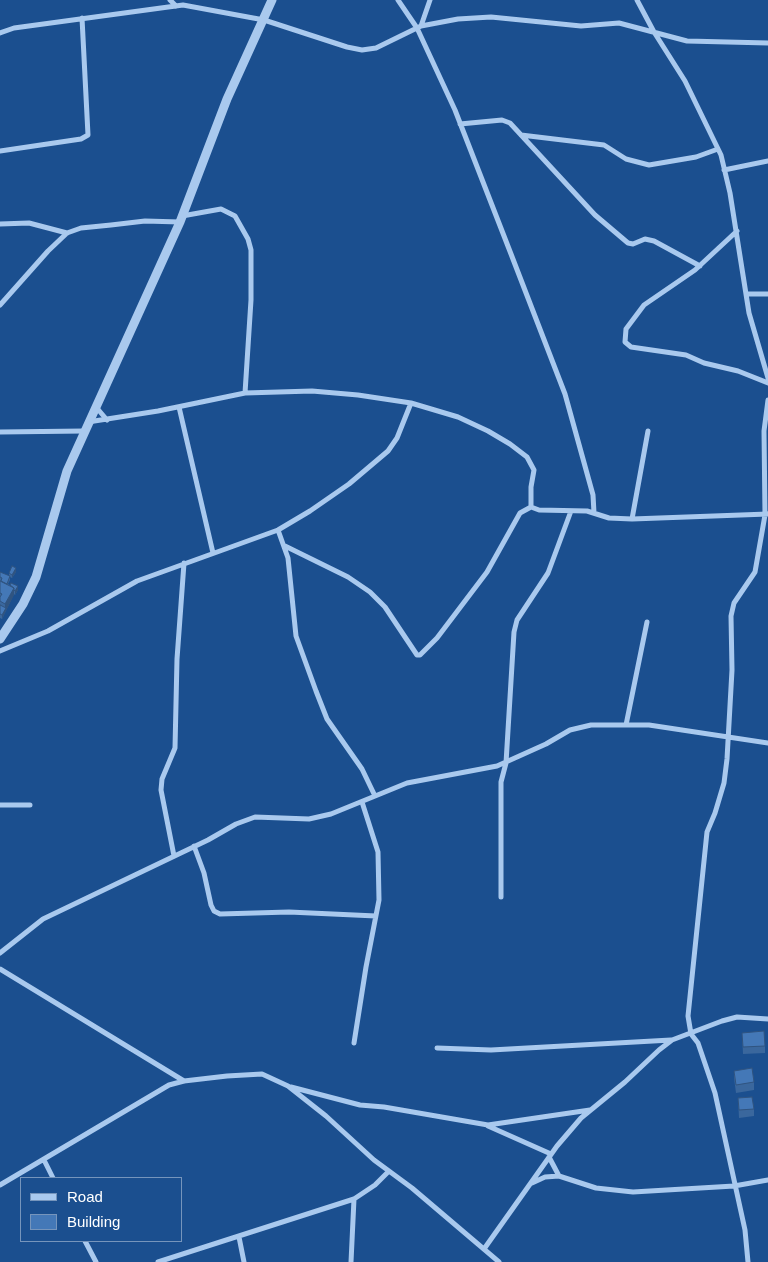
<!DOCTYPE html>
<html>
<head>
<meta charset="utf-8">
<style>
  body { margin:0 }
  #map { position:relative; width:768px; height:1262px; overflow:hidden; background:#1b4f8f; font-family:Helvetica,sans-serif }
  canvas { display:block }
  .legend { position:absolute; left:20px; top:1177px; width:162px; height:65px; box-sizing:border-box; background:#1b4f8f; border:1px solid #7695bc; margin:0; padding:6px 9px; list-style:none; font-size:15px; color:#fff }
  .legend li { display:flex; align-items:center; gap:10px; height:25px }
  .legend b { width:25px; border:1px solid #7695bc }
</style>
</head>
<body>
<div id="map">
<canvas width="768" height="1262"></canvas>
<ul class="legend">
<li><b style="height:6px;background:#a9c9ee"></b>Road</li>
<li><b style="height:14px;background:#4478b7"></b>Building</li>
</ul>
</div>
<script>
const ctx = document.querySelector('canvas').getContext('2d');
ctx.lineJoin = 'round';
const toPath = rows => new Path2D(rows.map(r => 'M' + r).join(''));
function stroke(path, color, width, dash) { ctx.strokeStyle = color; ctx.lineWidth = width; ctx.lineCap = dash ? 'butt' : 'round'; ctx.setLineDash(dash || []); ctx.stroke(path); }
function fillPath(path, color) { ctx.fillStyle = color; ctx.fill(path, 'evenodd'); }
const minor = toPath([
  [170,0,176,6],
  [398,0,417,28,455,110,511,254,565,394,593,495,594,513],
  [637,0,654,32,685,81,721,155,730,193,749,313,768,378],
  [421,26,430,0],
  [0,33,14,28,183,5,264,20,347,47,362,50,376,48,421,26,458,19,491,17,581,26,619,23,687,41,768,43],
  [460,124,502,120,510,123,595,215,628,243,633,244,645,239,654,241,700,266],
  [521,135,604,145,626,159,649,165,696,157,718,149],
  [0,151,81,139,88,135,82,18],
  [724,170,768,161],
  [182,216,221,209,235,216,248,239,251,250,251,300,245,393],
  [0,224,29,223,67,233],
  [737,231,695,270,644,305,626,329,625,342,631,347,686,355,704,363,738,371,768,383],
  [746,294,768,294],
  [0,305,48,251,67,233,81,228,111,225,145,221,180,222],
  [96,407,107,420],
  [179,407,213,553],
  [88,422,158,411,245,393,312,391,358,395,411,403,458,417,488,431,510,444,527,457,534,470,531,487,531,507,520,513,487,572,437,638,420,655,417,655,385,607,370,592,348,577,285,546],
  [0,432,84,431],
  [531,507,539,510,587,511,609,518,632,519,768,514],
  [632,519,648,431],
  [278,530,288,558,296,636,316,691,327,719,362,769,375,796],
  [0,651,48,631,137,581,278,530,310,511,349,484,388,451,397,438,411,403],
  [626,725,647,622],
  [0,805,30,805],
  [194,846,204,873,211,905,214,911,220,914,289,912,376,916],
  [174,856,161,790,162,779,175,748,177,659,184,563],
  [501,897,501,782,506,763,514,632,517,620,548,573,571,511],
  [0,953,43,919,208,840,236,824,255,817,309,819,331,814,407,783,497,766,546,744,570,730,591,725,649,725,768,743],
  [0,969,184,1081],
  [354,1043,366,967,379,900,378,852,362,802],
  [437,1048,491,1050,671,1040],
  [291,1087,360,1105,384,1107,488,1125,590,1110],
  [488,1126,551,1154],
  [549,1157,559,1176],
  [44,1160,53,1178],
  [532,1183,545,1177,559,1176,596,1188,633,1192,734,1186,768,1180],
  [0,1185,169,1085,184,1081,227,1076,262,1074,288,1086,326,1116,374,1160,412,1188,499,1262],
  [239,1237,244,1262],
  [85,1241,96,1262],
  [484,1249,557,1146,581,1118,625,1082,659,1050,672,1040,722,1021,737,1017,768,1019],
  [158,1262,354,1199,375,1185,389,1171],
  [351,1262,354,1199],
  [748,1262,745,1230,715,1093,698,1043,691,1034,688,1016,707,832,715,813,724,783,727,759,732,670,731,616,734,603,755,572,765,515,764,431,768,400]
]);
const tertiary = toPath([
  [0,639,23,604,36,577,67,471,180,222,227,99,272,0]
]);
const wall = toPath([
  [0,572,9,576,9,573,16,572,12,578,10,577,10,580,8,584,18,590,15,595,14,594,2,619,0,618],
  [742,1033,765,1046,765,1053,743,1054],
  [734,1071,754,1082,754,1090,736,1093,734,1078],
  [738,1098,754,1109,754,1116,739,1118]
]);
const shadedWall = toPath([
  [16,568,16,572,12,578,12,575],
  [18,586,18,590,15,595,15,591],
  [14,588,14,595,2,619,2,615,5,609,5,604]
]);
const building = toPath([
  [12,566,16,568,12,575,9,573,12,566],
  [0,572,10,576,7,584,1,581,2,578,0,577,0,572],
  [0,581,14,588,5,604,0,601,0,597,2,594,0,593,0,581],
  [11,583,18,586,15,591,14,590,14,588,10,585,11,583],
  [0,605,6,608,2,615,0,614,0,605],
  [764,1031,765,1046,743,1047,742,1033,764,1031],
  [752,1068,754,1082,736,1085,734,1071,752,1068],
  [752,1097,754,1109,739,1110,738,1098,752,1097]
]);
stroke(minor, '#a9c9ee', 5);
stroke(tertiary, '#a9c9ee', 9);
fillPath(wall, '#3a679d');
fillPath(shadedWall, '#305480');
fillPath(building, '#4478b7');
stroke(building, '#305480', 1);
</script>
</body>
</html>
